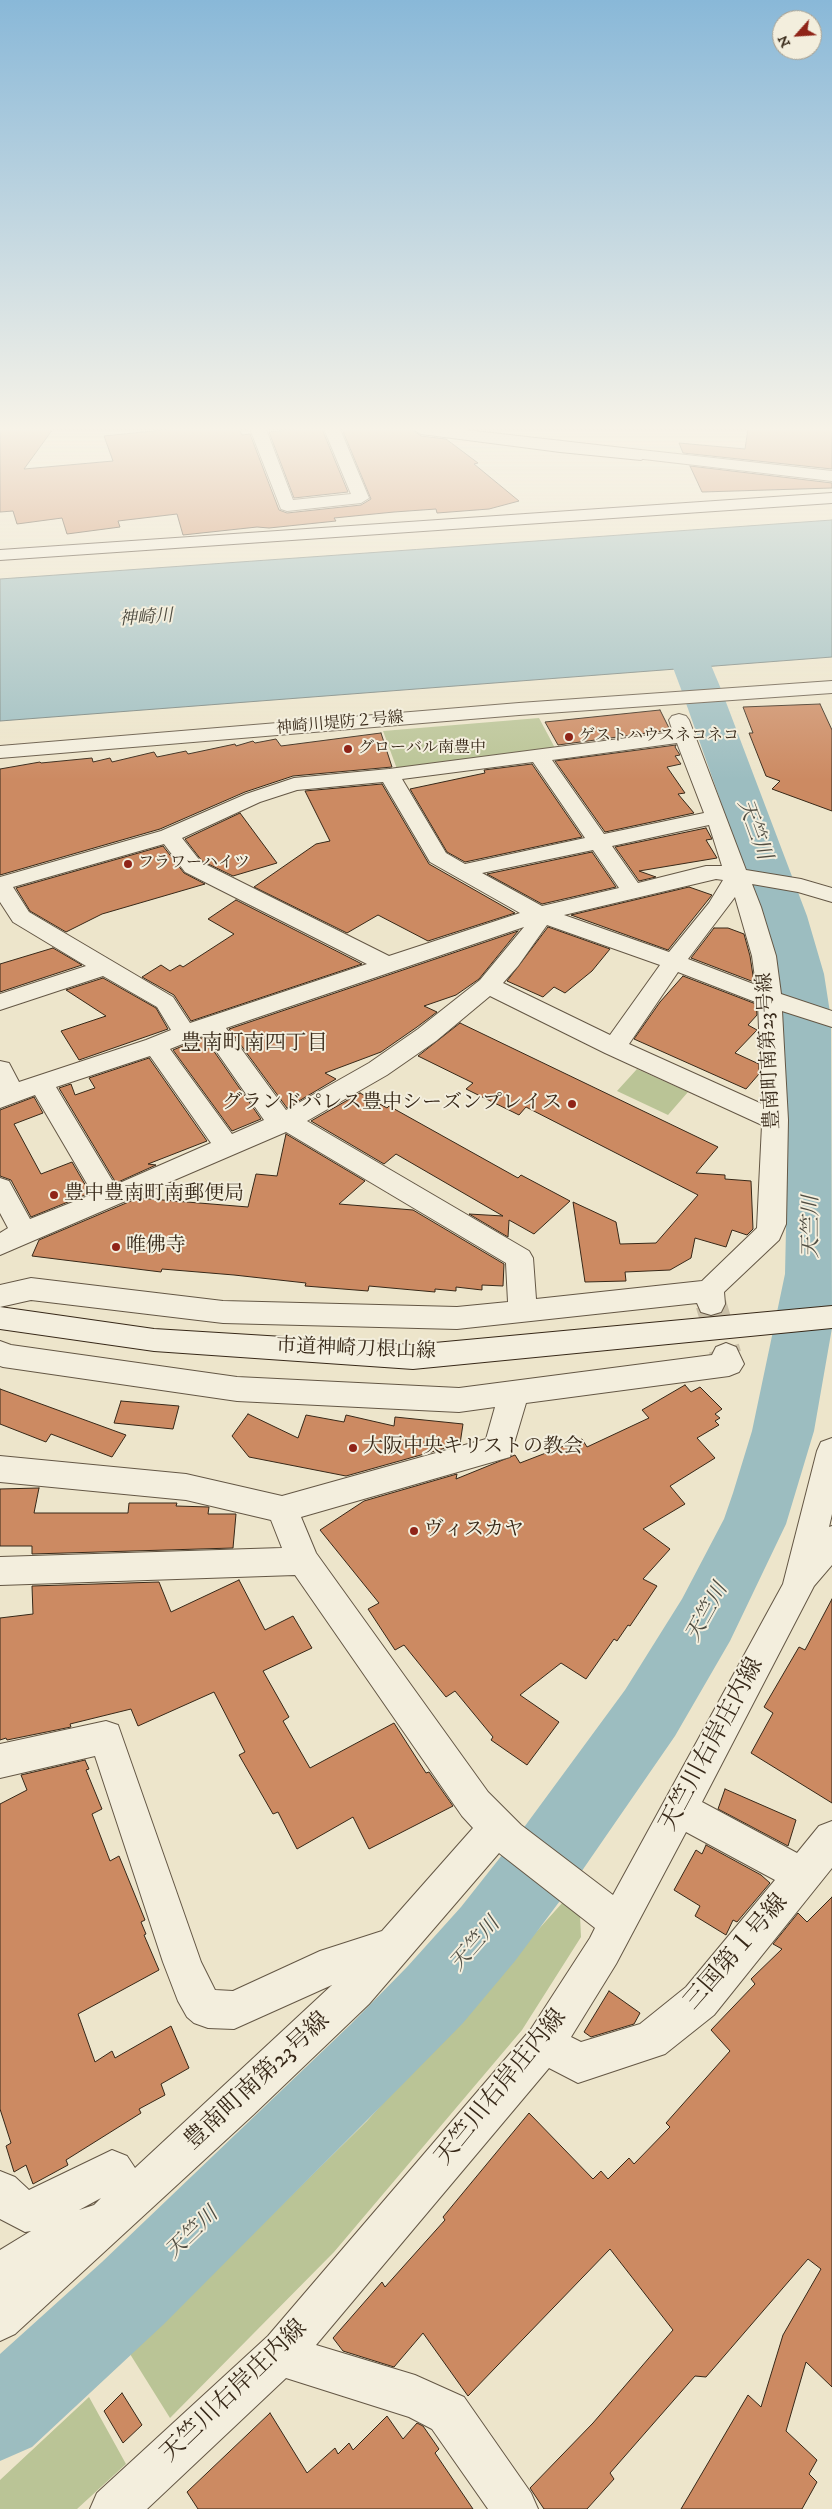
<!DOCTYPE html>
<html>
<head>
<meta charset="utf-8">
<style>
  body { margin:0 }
  #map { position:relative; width:832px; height:2509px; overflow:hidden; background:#ede5cb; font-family:"IM FELL DW Pica",serif }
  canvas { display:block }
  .north { position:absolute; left:772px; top:10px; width:50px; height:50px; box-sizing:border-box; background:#f3eedd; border:1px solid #a89f8e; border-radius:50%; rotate:244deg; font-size:14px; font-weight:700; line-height:20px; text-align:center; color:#372818 }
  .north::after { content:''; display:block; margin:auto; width:18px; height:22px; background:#8f2418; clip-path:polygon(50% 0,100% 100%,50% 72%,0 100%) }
</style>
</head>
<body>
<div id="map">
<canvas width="832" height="2509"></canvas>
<div class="north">N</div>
</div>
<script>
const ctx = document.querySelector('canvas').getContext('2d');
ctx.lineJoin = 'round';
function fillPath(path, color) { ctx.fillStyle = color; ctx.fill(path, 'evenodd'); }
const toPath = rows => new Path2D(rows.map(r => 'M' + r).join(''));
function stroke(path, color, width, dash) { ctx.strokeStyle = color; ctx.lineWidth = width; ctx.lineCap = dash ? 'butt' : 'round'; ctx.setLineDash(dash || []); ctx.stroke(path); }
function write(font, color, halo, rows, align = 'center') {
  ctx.font = font + ' "IM FELL DW Pica","Noto Serif JP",serif'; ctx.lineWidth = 4; ctx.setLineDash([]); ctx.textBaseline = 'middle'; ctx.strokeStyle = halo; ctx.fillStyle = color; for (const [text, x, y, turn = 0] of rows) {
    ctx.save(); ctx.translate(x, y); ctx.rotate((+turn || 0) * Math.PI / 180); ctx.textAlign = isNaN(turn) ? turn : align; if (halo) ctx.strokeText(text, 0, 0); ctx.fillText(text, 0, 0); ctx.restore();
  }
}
const green = toPath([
  [539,718,555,748,397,769,383,731],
  [637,1069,688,1092,668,1115,617,1091],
  [563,1902,580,1915,581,1937,522,2030,334,2252,170,2418,130,2354,367,2121],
  [89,2397,126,2464,77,2509,0,2509,0,2480]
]);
const water = toPath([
  [832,520,832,657,0,721,0,579,832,520]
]);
const river = toPath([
  [664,585,677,588,682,596,721,689,807,916,824,974,831,1019,832,1328,814,1431,786,1524,730,1641,675,1736,577,1878,515,1961,463,2023,407,2080,164,2324,32,2447,0,2461,0,2354,102,2262,351,2024,407,1967,461,1907,525,1826,625,1690,682,1599,724,1519,733,1493,752,1431,785,1274,788,1139,781,1019,776,974,761,916,681,689,646,596,651,588,664,585]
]);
const building = toPath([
  [0,429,53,429,24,469,113,461,104,436,173,429,239,429,242,435,250,434,279,510,287,513,361,505,371,499,342,429,411,429,421,436,446,439,478,463,474,464,519,501,489,509,437,513,436,509,394,512,334,518,336,521,269,528,257,527,183,535,177,514,118,521,120,527,67,534,62,518,17,524,13,511,0,512,0,429],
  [299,429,322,429,348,492,294,498,269,432,299,429],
  [748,429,832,429,832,469,683,453,679,443,745,449,748,429],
  [690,466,832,483,832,488,702,492,690,466],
  [820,704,832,730,832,811,772,789,780,781,766,776,749,733,753,733,743,707,820,704],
  [660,710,670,730,558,745,545,722,660,710],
  [381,733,392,767,293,776,245,792,160,829,0,875,0,769,40,762,41,763,92,758,93,762,110,758,112,762,154,752,157,757,186,751,188,754,235,744,236,746,253,741,255,743,276,739,281,746,381,733],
  [676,745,675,747,680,755,675,756,681,764,667,767,685,793,678,794,694,813,605,832,555,761,676,745],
  [532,764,582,837,465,862,447,852,410,789,485,773,484,770,532,764],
  [382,784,429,864,515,913,428,941,378,915,347,933,254,887,316,844,330,841,305,791,382,784],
  [240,813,277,863,233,876,202,861,185,839,240,813],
  [706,828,712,839,706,840,717,858,639,871,656,877,639,881,615,847,706,828],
  [163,846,184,873,205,884,102,914,66,932,30,911,16,888,163,846],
  [592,852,616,887,542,904,487,874,592,852],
  [689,887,712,895,668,950,571,915,689,887],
  [236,900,362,964,191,1021,174,995,142,977,161,965,170,971,180,965,183,967,234,934,208,919,236,900],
  [548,927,610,949,592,971,565,993,554,987,543,997,507,981,548,927],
  [714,928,728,928,744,934,750,956,754,982,691,958,714,928],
  [518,931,479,979,456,995,424,1006,437,1012,417,1027,381,1052,325,1073,336,1079,287,1108,229,1029,518,931],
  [53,948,82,965,0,992,0,964,53,948],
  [683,976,756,1004,757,1015,748,1025,757,1030,735,1053,759,1064,759,1074,746,1089,634,1039,660,1002,683,976],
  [103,978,156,1008,168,1029,79,1060,61,1031,106,1016,66,990,103,978],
  [460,1023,718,1147,696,1173,725,1175,725,1179,751,1181,753,1229,747,1235,732,1230,726,1247,695,1238,691,1258,670,1270,625,1272,626,1281,585,1282,573,1202,616,1222,620,1244,656,1243,698,1195,526,1107,519,1115,466,1089,473,1083,418,1056,460,1023],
  [204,1037,261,1119,232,1131,173,1050,204,1037],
  [149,1058,207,1141,148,1164,156,1165,116,1183,59,1088,71,1084,75,1095,95,1088,89,1078,149,1058],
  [360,1093,387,1108,389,1106,518,1178,521,1175,570,1201,534,1234,509,1220,508,1237,469,1214,503,1216,396,1154,384,1164,311,1121,360,1093],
  [34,1097,43,1113,14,1124,41,1174,72,1162,90,1193,31,1217,11,1180,0,1176,0,1110,34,1097],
  [286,1134,365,1181,339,1204,413,1210,504,1264,503,1286,482,1285,482,1290,456,1287,456,1291,435,1289,435,1292,369,1286,368,1291,305,1286,306,1283,234,1275,162,1269,161,1272,32,1256,39,1240,138,1198,248,1207,256,1174,277,1176,286,1134],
  [685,1385,691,1392,700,1387,722,1409,715,1414,720,1418,715,1421,719,1425,697,1438,715,1458,670,1486,685,1504,643,1529,670,1549,643,1579,657,1586,630,1626,628,1625,617,1641,614,1639,586,1679,561,1663,520,1695,559,1722,527,1765,491,1740,493,1737,455,1691,446,1697,404,1645,395,1650,368,1609,379,1603,320,1530,364,1501,457,1474,456,1479,515,1455,520,1463,582,1439,587,1447,649,1418,642,1410,685,1385],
  [0,1389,126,1435,112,1457,51,1434,46,1442,0,1424,0,1389],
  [121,1401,179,1406,173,1429,114,1423,121,1401],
  [248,1414,298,1438,306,1415,344,1422,346,1415,394,1426,395,1417,463,1424,460,1444,346,1476,249,1457,232,1436,248,1414],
  [39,1488,34,1513,128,1513,129,1503,177,1503,176,1506,209,1507,208,1514,236,1514,233,1548,32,1554,32,1546,0,1546,0,1489,39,1488],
  [239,1580,265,1630,293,1616,312,1648,263,1671,289,1717,283,1721,310,1768,394,1723,426,1773,429,1772,453,1806,369,1849,353,1817,297,1849,278,1812,273,1814,239,1755,245,1752,214,1692,138,1726,131,1709,70,1724,71,1727,7,1740,6,1738,0,1740,0,1618,33,1614,32,1586,159,1582,171,1612,239,1580],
  [832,1599,832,1803,751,1753,773,1713,764,1707,799,1647,805,1650,832,1599],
  [85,1760,89,1769,86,1770,102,1809,92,1814,110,1861,119,1856,145,1920,141,1922,146,1934,144,1935,159,1970,78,2014,95,2062,112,2051,115,2058,171,2026,189,2068,161,2084,165,2095,139,2109,141,2113,66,2160,68,2165,33,2184,26,2165,14,2172,6,2146,11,2143,0,2109,0,1804,27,1790,21,1775,85,1760],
  [725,1789,796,1820,788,1846,718,1809,725,1789],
  [706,1845,761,1875,770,1883,737,1922,733,1920,726,1935,695,1916,700,1906,674,1890,696,1850,702,1854,706,1845],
  [832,1897,832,2387,806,2362,786,2431,817,2460,809,2474,817,2482,802,2509,681,2509,748,2395,761,2407,783,2335,821,2269,808,2259,706,2377,695,2376,610,2473,614,2479,587,2509,544,2509,530,2488,593,2423,673,2330,610,2249,468,2396,423,2333,394,2367,343,2351,333,2338,382,2282,385,2287,445,2220,443,2217,529,2113,593,2179,601,2171,608,2179,629,2158,634,2164,670,2127,666,2123,730,2051,711,2030,755,1984,751,1979,782,1949,773,1944,798,1913,807,1922,832,1897],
  [609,1991,640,2013,634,2024,591,2037,584,2032,609,1991],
  [122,2393,142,2425,123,2443,104,2411,122,2393],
  [270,2413,307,2473,335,2448,338,2454,349,2443,353,2450,387,2416,403,2439,417,2423,423,2426,439,2449,435,2453,473,2509,198,2509,187,2492,270,2413]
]);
const streetTunnel = toPath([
  [711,1304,726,1355]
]);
const street = toPath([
  [250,429,266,429,293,500,351,494,324,429,340,429,369,498,361,503,287,511,281,509,250,429],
  [641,450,832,471,832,481,635,458,633,455,635,452,641,450],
  [832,681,832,693,519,715,0,758,0,746,519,703,832,681],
  [679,714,686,716,689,720,746,870,801,879,832,888,832,902,798,892,752,884,761,907,776,956,781,994,832,1011,832,1027,782,1011,788,1120,786,1224,779,1240,724,1292,725,1304,721,1312,711,1315,701,1312,697,1303,457,1329,223,1323,31,1300,0,1307,0,1285,31,1278,223,1301,457,1307,508,1302,506,1263,286,1132,0,1255,0,1233,8,1228,0,1213,0,1178,9,1181,30,1219,93,1194,35,1095,0,1108,0,1061,9,1063,19,1082,146,1040,171,1030,157,1007,103,976,0,1010,0,994,86,966,13,922,0,902,0,877,161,831,246,794,294,778,389,769,673,732,669,720,672,716,679,714],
  [677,743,704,813,604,834,552,760,677,743],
  [533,762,585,838,465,864,446,853,402,779,533,762],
  [383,782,430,862,520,913,389,956,201,862,182,838,260,802,297,790,383,782],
  [709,825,722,866,706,866,638,883,612,846,709,825],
  [164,844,185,872,367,964,190,1023,173,997,29,912,13,887,164,844],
  [593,850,619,888,542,906,482,873,593,850],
  [716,879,723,880,709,903,669,952,564,915,716,879],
  [735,897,752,956,756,985,688,959,735,897],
  [547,925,660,965,610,1035,503,983,518,966,547,925],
  [524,927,480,980,418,1029,369,1063,286,1110,226,1028,524,927],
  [678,972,758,1003,762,1104,629,1044,678,972],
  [490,996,605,1053,762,1125,757,1228,702,1281,536,1299,533,1258,529,1251,307,1121,387,1075,436,1041,490,996],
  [205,1035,264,1120,232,1134,170,1049,205,1035],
  [150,1056,211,1143,115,1185,56,1087,150,1056],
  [0,1341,11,1345,237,1377,459,1388,712,1355,716,1347,726,1343,736,1347,744,1364,739,1372,729,1376,526,1403,510,1457,301,1517,316,1553,488,1792,521,1825,613,1895,783,1584,817,1451,821,1442,832,1438,832,1514,829,1527,832,1526,832,1565,814,1586,702,1802,797,1853,819,1826,832,1821,832,1868,714,2015,665,2054,578,2083,549,2068,316,2345,415,2375,464,2397,531,2493,538,2509,488,2509,432,2429,409,2417,286,2378,147,2509,90,2509,97,2493,268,2336,531,2029,590,1938,595,1928,499,1853,369,2004,253,2115,15,2334,0,2341,0,2250,31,2231,25,2232,0,2219,0,2171,15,2177,29,2190,112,2150,127,2156,135,2168,332,1985,234,2029,208,2028,194,2023,187,2017,178,2001,163,1962,95,1756,0,1778,0,1744,106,1721,118,1725,201,1962,215,1990,233,1991,320,1951,382,1931,473,1828,462,1816,295,1575,0,1585,0,1557,282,1548,271,1520,186,1500,0,1482,0,1456,186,1474,282,1496,486,1439,495,1407,459,1412,237,1401,3,1367,0,1366,0,1341],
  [686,1832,775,1880,686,1987,640,2024,581,2042,571,2037,616,1964,686,1832],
  [101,2198,94,2205,79,2210,101,2198]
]);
const secondary = toPath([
  [413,429,457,429,641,450,649,455,641,460,560,452,421,434,413,429],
  [832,493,832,503,0,560,0,550,832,493],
  [832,1306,832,1328,413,1369,154,1351,0,1329,0,1307,154,1329,413,1345,832,1306]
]);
const markers = [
  [569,737,5,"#8f2418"],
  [348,749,5,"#8f2418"],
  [128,864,5,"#8f2418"],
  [572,1104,5,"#8f2418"],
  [54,1195,5,"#8f2418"],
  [116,1247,5,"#8f2418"],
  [353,1448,5,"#8f2418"],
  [414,1531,5,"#8f2418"]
];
const farStreetnames = [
  ["神崎川堤防２号線",340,724,-5]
];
const farPoinames = [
  ["ゲストハウスネコネコ",579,737],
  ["グローバル南豊中",358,749],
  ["フラワーハイツ",138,864]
];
const farWaternames = [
  ["神崎川",146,619,-4]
];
const streetNames = [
  ["豊南町南第23号線",770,1051,-93],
  ["市道神崎刀根山線",356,1350,2]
];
const poiNames = [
  ["グランドパレス豊中シーズンプレイス",562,1104,"right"],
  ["豊中豊南町南郵便局",64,1195],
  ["唯佛寺",126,1247],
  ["大阪中央キリストの教会",363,1448],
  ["ヴィスカヤ",424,1531]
];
const waterNames = [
  ["天竺川",753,830,70],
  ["天竺川",813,1227,-90],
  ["天竺川",708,1613,-61],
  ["天竺川",476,1945,-49],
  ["天竺川",193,2234,-44]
];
const neighbourhoodNames = [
  ["豊南町南四丁目",254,1045]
];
const nearStreetnames = [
  ["天竺川右岸庄内線",713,1745,-62],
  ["三国第１号線",737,1953,-49],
  ["豊南町南第23号線",258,2082,-43],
  ["天竺川右岸庄内線",502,2088,-51],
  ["天竺川右岸庄内線",235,2392,-44]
];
fillPath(green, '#bac496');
fillPath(water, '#9cbdc0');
stroke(water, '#74817d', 1);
fillPath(river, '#9cbdc0');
fillPath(building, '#cc8a62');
stroke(building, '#372818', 1);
stroke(streetTunnel, '#c9bfa7', 31, [31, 15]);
stroke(street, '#645745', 2);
stroke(secondary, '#372818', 2);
fillPath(street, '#f3eedd');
fillPath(secondary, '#f3eedd');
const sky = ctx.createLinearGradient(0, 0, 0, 780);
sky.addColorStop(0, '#89b8d8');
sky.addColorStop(0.55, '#f7f3e8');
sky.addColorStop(1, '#f7f3e800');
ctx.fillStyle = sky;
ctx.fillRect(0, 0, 832, 780);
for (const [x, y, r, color] of markers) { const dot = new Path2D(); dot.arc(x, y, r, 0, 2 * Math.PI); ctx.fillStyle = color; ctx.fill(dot); stroke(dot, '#f3eedd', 2); }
write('16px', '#372818', '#f3eedd', farStreetnames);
write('16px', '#372818', '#f3eedd', farPoinames, 'left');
write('italic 18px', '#504d42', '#f3eedd', farWaternames);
write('20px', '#372818', '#f3eedd', streetNames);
write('20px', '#372818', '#f3eedd', poiNames, 'left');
write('italic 21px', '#504d42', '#f3eedd', waterNames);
write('21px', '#372818', '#f3eedd', neighbourhoodNames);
write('24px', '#372818', '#f3eedd', nearStreetnames);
</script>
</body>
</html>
